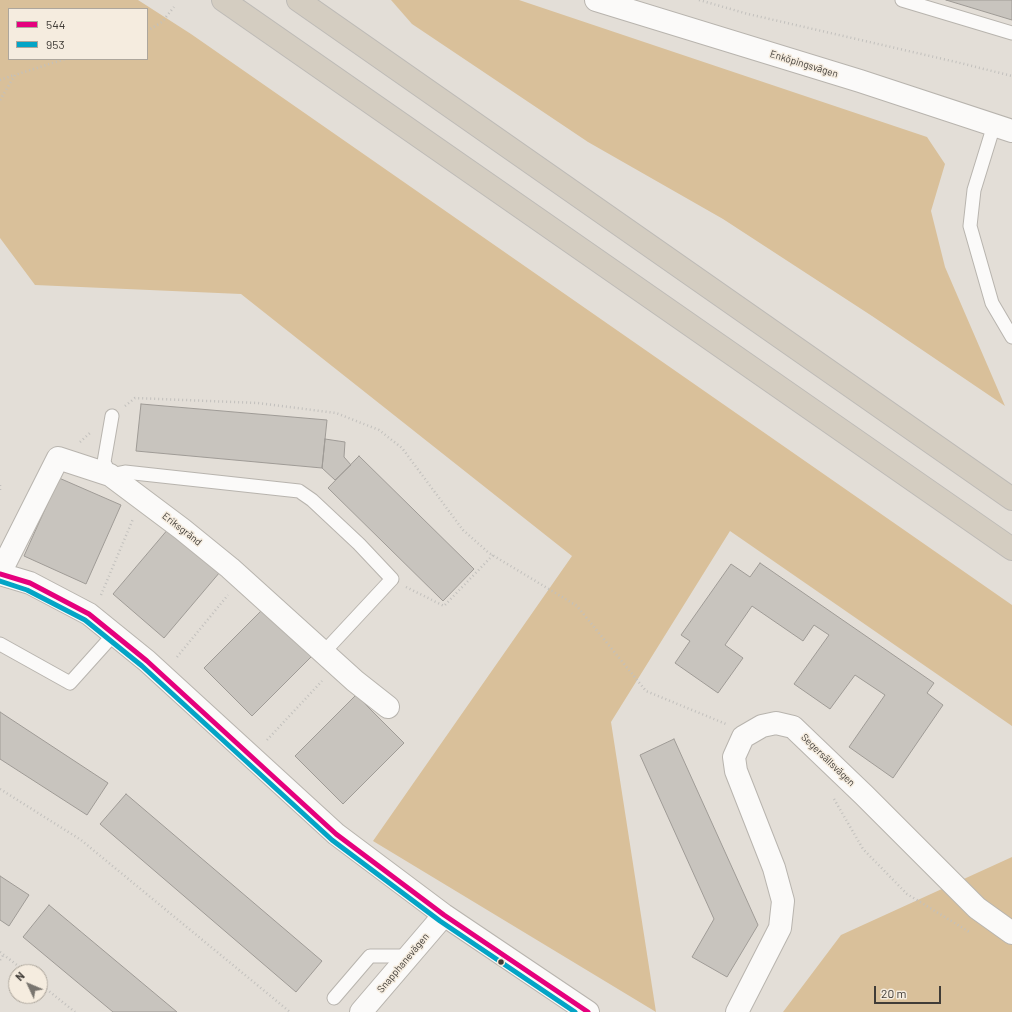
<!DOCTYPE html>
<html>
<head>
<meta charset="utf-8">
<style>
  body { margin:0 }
  #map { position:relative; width:1012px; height:1012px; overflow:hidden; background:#e3ded7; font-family:Barlow,sans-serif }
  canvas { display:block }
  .legend { position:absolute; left:8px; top:8px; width:140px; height:52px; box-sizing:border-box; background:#f5ecdf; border:1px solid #ada69c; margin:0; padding:5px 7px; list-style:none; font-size:12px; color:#403c37 }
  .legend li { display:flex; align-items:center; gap:8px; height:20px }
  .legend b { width:20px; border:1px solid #ada69c }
  .north { position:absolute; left:8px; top:964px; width:40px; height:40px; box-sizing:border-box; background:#f5ecdf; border:1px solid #ada69c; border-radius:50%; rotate:314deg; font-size:11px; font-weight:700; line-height:16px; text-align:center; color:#403c37 }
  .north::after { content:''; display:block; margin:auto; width:14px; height:18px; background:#79756f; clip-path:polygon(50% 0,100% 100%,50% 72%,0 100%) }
  .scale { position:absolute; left:874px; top:986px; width:67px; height:18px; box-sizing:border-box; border:2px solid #403c37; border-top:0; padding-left:5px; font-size:12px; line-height:14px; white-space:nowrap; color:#403c37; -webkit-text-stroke:3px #f5ecdf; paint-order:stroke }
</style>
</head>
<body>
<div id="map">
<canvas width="1012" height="1012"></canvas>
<ul class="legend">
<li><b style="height:5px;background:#e5007d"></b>544</li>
<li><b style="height:5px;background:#03a4c6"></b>953</li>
</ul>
<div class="north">N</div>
<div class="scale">20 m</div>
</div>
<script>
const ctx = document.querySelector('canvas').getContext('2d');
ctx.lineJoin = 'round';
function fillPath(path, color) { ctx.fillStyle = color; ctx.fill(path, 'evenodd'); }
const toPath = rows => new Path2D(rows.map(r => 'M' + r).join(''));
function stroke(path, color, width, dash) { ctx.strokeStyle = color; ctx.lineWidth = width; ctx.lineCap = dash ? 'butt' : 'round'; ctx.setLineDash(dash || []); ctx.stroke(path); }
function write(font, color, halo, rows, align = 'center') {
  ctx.font = font + ' Barlow,sans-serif'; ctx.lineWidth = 3; ctx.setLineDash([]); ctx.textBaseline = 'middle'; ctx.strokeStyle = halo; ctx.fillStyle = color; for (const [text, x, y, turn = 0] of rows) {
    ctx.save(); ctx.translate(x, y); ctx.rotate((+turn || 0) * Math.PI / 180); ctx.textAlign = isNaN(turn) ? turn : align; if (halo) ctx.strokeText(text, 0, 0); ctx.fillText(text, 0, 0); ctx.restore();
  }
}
const forest = toPath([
  [0,0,138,0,191,34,1012,605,1012,726,730,531,611,722,656,1012,373,841,572,556,241,294,35,285,0,238],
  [9,9,147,9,147,59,9,59],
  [391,0,519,0,927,137,945,164,931,211,945,267,1005,406,872,316,723,219,588,142,412,24],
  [1012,857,1012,1012,783,1012,841,935]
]);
const building = toPath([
  [946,0,1012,0,1012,20,946,0],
  [141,404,327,420,322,468,136,451,141,404],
  [325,439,345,442,344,457,351,465,335,480,322,468,325,439],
  [359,456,474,569,443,601,328,488,359,456],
  [59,478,121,505,86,584,24,556,59,478],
  [169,528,220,572,164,638,113,594,169,528],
  [760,563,934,683,927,693,943,705,893,778,849,747,885,695,855,675,830,709,794,684,829,635,814,625,803,641,752,606,725,645,743,658,718,693,675,663,690,641,681,635,731,564,750,577,760,563],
  [265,607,313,655,252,716,204,668,265,607],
  [356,695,404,743,343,804,295,756,356,695],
  [0,712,108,783,87,815,0,759,0,712],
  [674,739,758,925,727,977,692,957,714,919,640,755,674,739],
  [126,794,322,961,296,992,100,824,126,794],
  [0,876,29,895,9,926,0,920,0,876],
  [49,905,177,1012,113,1012,23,937,49,905]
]);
const path = toPath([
  [699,0,748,14,956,62,1012,76],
  [147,31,162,22,174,7],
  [0,80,14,75],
  [0,100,15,75,65,59],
  [125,406,135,398,258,403,336,413,379,430,402,448,463,530,489,553,577,606,646,691,726,724],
  [80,442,90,433],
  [0,485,0,491],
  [406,587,444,606,493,555],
  [101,595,133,519],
  [177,657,228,595],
  [267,740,322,681],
  [0,789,81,840,290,1012],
  [834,799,863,849,907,894,971,933],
  [0,952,26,972],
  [0,960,4,954],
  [40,984,75,1012]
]);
const lane = toPath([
  [902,0,1012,33],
  [994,125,974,190,970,226,992,303,1012,337],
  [112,416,104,462,110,475,125,472,299,491,312,500,359,544,392,579,324,652],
  [0,644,70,683,114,634],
  [334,998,370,956,409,956]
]);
const street = toPath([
  [0,573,58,458,110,475,182,529,230,568,355,681,388,707],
  [0,574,30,583,89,614,147,661,336,834,444,915,588,1012],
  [361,1012,444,915],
  [737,1012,780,928,783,901,774,868,736,771,734,757,743,737,762,726,776,723,793,727,864,795,977,908,1012,933]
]);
const secondary = toPath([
  [596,0,860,81,1012,131]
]);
const highway = toPath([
  [223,0,1012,549],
  [298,0,1012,499]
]);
const bus1 = toPath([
  [0,574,30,583,89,614,147,661,336,834,444,915,588,1012]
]);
const bus2 = toPath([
  [0,581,27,590,85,620,142,666,332,840,440,921,575,1012]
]);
const markers = [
  [501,962,3.5,"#403c37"]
];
const streetNames = [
  ["Enköpingsvägen",804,64,17],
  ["Eriksgränd",182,529,38],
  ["Segersällsvägen",828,760,44],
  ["Snapphanevägen",403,963,-50]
];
fillPath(forest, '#d9c09a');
fillPath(building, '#c8c4be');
stroke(building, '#9f9b96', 1);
stroke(lane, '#b8b4ae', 15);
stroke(street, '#b8b4ae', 24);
stroke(secondary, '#b8b4ae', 24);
stroke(highway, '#bdbab6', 24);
stroke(path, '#c2c0bd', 2.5, [1, 3]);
stroke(lane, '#fbfaf9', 13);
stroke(street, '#fbfaf9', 22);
stroke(secondary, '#fbfaf9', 22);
stroke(highway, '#d4cdc1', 22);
stroke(bus1, '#e5007d', 5);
stroke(bus2, '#03a4c6', 5);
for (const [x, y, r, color] of markers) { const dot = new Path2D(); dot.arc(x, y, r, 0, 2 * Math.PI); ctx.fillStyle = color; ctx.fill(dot); stroke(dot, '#f5ecdf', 1.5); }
write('10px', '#403c37', '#f5ecdf', streetNames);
</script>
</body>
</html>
